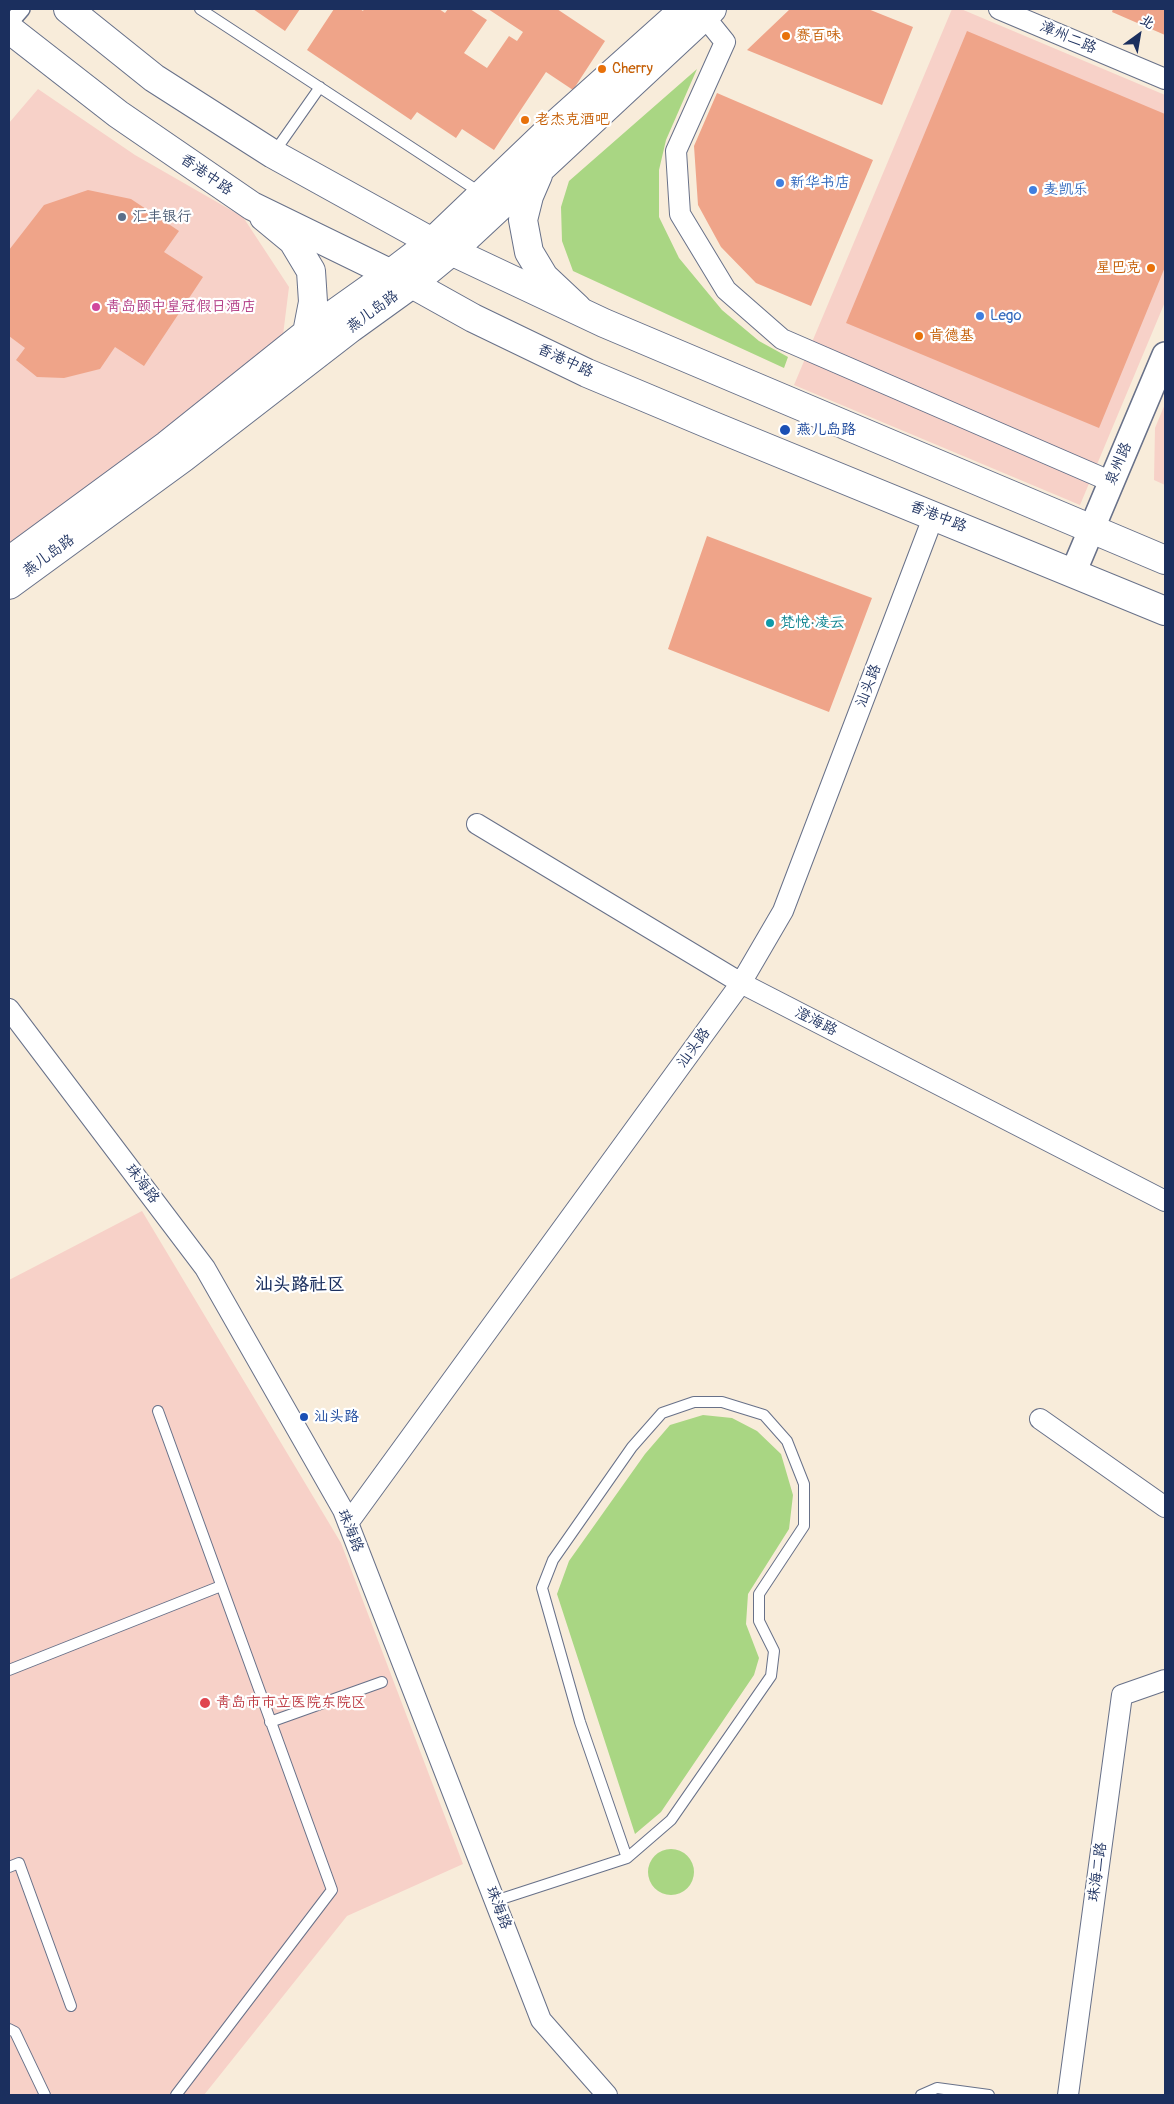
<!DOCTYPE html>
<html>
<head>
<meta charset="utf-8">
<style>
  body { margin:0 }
  #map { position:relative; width:1174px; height:2104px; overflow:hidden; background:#f8ecda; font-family:Pangolin,"LXGW WenKai TC",sans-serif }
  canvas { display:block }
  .frame { position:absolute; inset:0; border:10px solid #1b2f5e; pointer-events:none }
  .north { position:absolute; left:1114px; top:10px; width:50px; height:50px; -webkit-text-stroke:4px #fff; paint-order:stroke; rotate:32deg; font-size:14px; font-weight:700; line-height:20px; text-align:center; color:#1b2f5e }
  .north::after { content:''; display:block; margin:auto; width:18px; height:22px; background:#1b2f5e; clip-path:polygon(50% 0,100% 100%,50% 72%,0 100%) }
</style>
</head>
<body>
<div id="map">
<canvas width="1174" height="2104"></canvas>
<div class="frame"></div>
<div class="north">北</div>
</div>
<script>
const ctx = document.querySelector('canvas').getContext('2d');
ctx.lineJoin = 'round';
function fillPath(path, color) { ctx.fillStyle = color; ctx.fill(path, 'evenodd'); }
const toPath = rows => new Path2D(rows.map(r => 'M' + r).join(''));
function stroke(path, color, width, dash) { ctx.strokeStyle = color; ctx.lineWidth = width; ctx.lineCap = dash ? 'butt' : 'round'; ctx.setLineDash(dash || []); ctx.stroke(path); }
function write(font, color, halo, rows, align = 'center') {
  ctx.font = font + ' Pangolin,"LXGW WenKai TC",sans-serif'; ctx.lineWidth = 4.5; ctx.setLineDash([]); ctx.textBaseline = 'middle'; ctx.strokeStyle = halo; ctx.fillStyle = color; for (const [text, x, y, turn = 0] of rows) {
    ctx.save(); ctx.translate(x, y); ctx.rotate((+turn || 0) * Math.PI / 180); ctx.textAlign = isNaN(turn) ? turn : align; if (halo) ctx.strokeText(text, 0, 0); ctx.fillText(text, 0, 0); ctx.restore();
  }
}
const built = toPath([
  [952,9,961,9,1165,95,1165,302,1080,505,794,385],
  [38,89,135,155,243,217,289,287,282,343,9,549,9,123],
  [1165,404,1165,485,1154,480,1155,428],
  [142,1211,341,1543,463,1864,347,1916,204,2095,9,2095,9,1280]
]);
const green = toPath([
  [697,69,666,140,659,170,659,217,679,258,722,310,759,341,788,357,784,368,573,271,562,241,561,207,569,181],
  [703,1415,732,1418,757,1431,781,1454,793,1495,789,1529,748,1594,746,1624,759,1658,754,1675,661,1812,635,1834,557,1594,569,1561,645,1454,670,1425],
  '648 1872a23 23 0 1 1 46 0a23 23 0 1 1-46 0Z'
]);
const building = toPath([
  [253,9,300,9,285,31],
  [334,9,360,9,363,11,364,9,439,9,445,13,448,9,470,9,487,20,464,53,487,68,509,36,517,41,523,32,488,9,557,9,605,41,573,90,546,72,494,150,462,129,456,138,417,112,411,120,307,50],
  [790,9,868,9,913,27,882,105,747,50],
  [1113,9,1165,9,1165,35,1112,12],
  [967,31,1165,114,1165,267,1099,428,846,323],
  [717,93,873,160,811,306,756,283,721,247,698,205,694,146],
  [88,190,131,199,179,231,164,252,203,277,144,366,115,347,100,369,64,378,37,377,16,360,25,348,9,336,9,250,44,205],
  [707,536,872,598,829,712,668,649]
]);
const service = toPath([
  [200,9,481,193],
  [273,154,320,87],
  [158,1411,332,1890,176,2095],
  [9,1670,221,1586],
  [270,1722,382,1682],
  [9,1867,19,1863,71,2006],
  [495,1901,627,1858,671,1820,771,1676,774,1651,759,1621,759,1594,804,1526,804,1484,787,1441,764,1415,722,1402,694,1402,662,1413,632,1447,553,1560,542,1588,580,1722,627,1858],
  [9,2029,15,2032,45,2095],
  [921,2095,937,2088,989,2095]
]);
const pedestrian = toPath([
  [9,24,22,9]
]);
const minor = toPath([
  [999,9,1165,79],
  [704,16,725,42,676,151,680,214,726,290,782,339,1112,482],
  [477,824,741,983,1165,1201],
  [9,1009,205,1268,343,1510,541,2020,607,2095],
  [1040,1419,1165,1507],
  [348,1523,741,983,783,911,934,515],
  [1068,2095,1122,1695,1165,1680]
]);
const tertiary = toPath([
  [1073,573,1165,355]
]);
const secondary = toPath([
  [538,175,529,196,523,220,529,252,544,277,577,308],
  [264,217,293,241,311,271,313,302,307,333],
  [9,561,167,445,307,333,390,274,432,242,547,132,680,13],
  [9,585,183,458,351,328,412,284,452,251,712,9]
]);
const primary = toPath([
  [68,9,154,78,273,154,432,242,604,323,1165,560],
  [9,29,118,114,252,206,412,284,473,318,587,373,711,425,1165,611]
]);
const markers = [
  [786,36,5,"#e8710a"],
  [602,69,5,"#e8710a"],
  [525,120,5,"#e8710a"],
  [780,183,5,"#3f7fe0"],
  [1033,190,5,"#3f7fe0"],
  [122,217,5,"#5c6f8a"],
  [1151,268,5,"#e8710a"],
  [96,307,5,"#d1479c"],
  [980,316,5,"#3f7fe0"],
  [919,336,5,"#e8710a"],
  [785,430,6,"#1a4fb4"],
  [770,623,5,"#0f9aa8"],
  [304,1417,5,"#1a4fb4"],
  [205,1703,6,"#e0444e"]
];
const foodNames = [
  ["赛百味",796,36],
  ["Cherry",612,69],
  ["老杰克酒吧",535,120],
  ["星巴克",1141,268,"right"],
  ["肯德基",929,336]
];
const streetNames = [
  ["漳州二路",1068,38,23],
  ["香港中路",206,175,35],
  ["燕儿岛路",373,312,-36],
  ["香港中路",565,361,25],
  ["泉州路",1119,464,-67],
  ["香港中路",938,517,22],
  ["燕儿岛路",49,556,-36],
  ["汕头路",869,686,-69],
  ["澄海路",816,1022,27],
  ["汕头路",694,1048,-54],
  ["珠海路",142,1184,53],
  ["珠海路",350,1531,68],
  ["珠海二路",1098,1872,-82],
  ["珠海路",498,1908,69]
];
const shopNames = [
  ["新华书店",790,183],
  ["麦凯乐",1043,190],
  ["Lego",990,316]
];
const serviceNames = [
  ["汇丰银行",132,217]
];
const hotelNames = [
  ["青岛颐中皇冠假日酒店",106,307]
];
const transitNames = [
  ["燕儿岛路",796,430],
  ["汕头路",314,1417]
];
const cultureNames = [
  ["梵悦·凌云",780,623]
];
const healthNames = [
  ["青岛市市立医院东院区",216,1703]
];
const quarterNames = [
  ["汕头路社区",300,1285]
];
fillPath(built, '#f7d1c8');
fillPath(green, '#a9d683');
fillPath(building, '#efa489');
stroke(service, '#687189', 12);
stroke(pedestrian, '#687189', 18);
stroke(minor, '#687189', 22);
stroke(tertiary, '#687189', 28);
stroke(secondary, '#687189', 30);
stroke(primary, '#687189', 30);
stroke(service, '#fff', 10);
stroke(pedestrian, '#fff', 15);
stroke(minor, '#fff', 20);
stroke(tertiary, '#fff', 25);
stroke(secondary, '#fff', 28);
stroke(primary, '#fff', 28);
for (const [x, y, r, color] of markers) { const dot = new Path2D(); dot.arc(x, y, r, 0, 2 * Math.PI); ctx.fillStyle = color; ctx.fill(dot); stroke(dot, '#fff', 2); }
write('15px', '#c56008', '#fff', foodNames, 'left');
write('15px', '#1b2f5e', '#fff', streetNames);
write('15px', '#366cbe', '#fff', shopNames, 'left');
write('15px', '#4e5e75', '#fff', serviceNames, 'left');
write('15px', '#b23c85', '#fff', hotelNames, 'left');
write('15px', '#164399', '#fff', transitNames, 'left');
write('15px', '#0d838f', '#fff', cultureNames, 'left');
write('15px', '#be3a42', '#fff', healthNames, 'left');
write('bold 18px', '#1b2f5e', '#fff', quarterNames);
</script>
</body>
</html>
